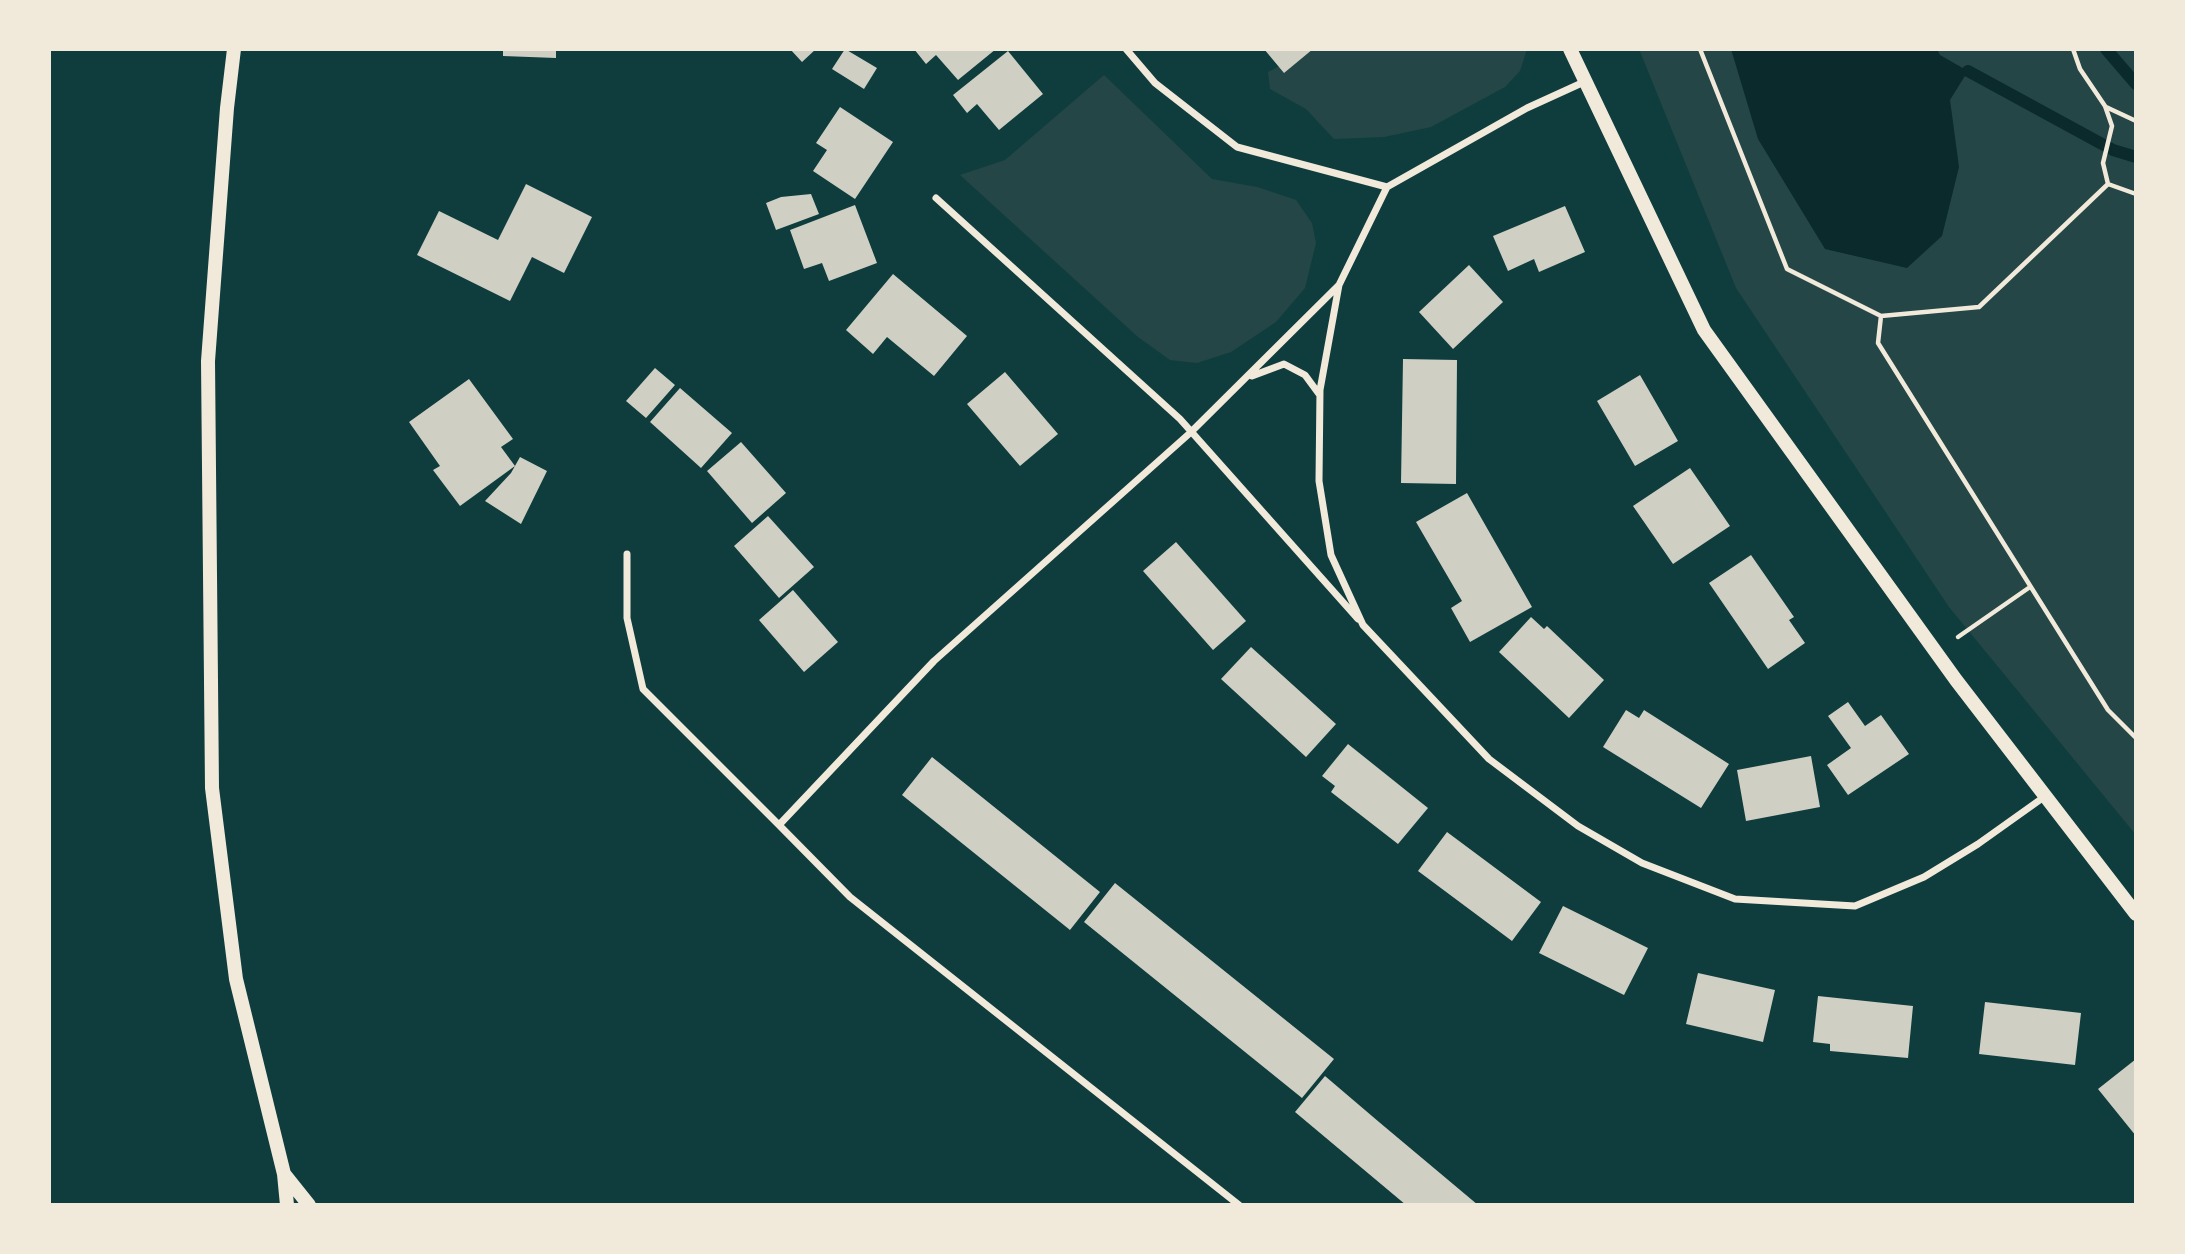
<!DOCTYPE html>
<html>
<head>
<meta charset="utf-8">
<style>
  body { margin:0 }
  #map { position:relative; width:2185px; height:1254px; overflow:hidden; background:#0f3d3e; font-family:"Asap Condensed",sans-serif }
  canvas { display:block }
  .frame { position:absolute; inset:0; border:51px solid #f1e9da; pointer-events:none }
</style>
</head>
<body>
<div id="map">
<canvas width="2185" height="1254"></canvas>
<div class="frame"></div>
</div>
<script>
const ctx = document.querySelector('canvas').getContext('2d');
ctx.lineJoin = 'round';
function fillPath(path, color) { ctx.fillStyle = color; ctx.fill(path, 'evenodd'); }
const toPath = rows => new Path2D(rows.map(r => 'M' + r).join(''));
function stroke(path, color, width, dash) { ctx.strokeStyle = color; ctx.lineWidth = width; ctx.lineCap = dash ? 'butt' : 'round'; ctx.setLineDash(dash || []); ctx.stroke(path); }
const green = toPath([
  [1312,49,1527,49,1520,71,1505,87,1431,127,1384,137,1334,139,1306,109,1270,89,1268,72],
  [1639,49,2136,49,2136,835,1949,607,1736,288],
  [1104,75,1212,179,1257,187,1296,200,1312,223,1316,243,1305,288,1276,322,1231,352,1197,363,1170,360,1138,337,960,175,1005,160]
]);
const water = toPath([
  [1731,49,1937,49,1940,55,1968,71,1950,100,1959,167,1942,236,1907,268,1825,249,1758,139]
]);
const stream = toPath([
  [2106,49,2136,84],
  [1968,71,2113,150,2136,157]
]);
const building = toPath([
  [503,49,556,49,556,58,503,56],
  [790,49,816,49,802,62],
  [845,49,877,68,864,89,832,69],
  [914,49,996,49,958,80,936,55,926,64],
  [1264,49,1313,49,1284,73],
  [1008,51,1043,94,999,130,977,104,967,113,953,95],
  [840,107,893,142,855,199,813,171,827,150,816,143],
  [526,184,592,217,564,273,532,257,510,301,417,255,439,211,498,240],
  [811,194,819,214,776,230,766,203,781,197],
  [855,205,877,263,829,281,822,263,804,269,790,230],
  [1565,206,1585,252,1539,272,1534,259,1508,271,1493,236],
  [1469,265,1503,302,1453,349,1419,312],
  [893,274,967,336,934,376,887,337,873,354,846,330],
  [1403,359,1457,360,1456,484,1401,483],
  [655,368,675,385,646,418,626,401],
  [1005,372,1058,434,1020,466,967,404],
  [1640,375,1678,441,1635,466,1597,401],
  [469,379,513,439,501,447,515,466,460,506,433,470,440,466,409,422],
  [680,388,732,433,701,468,650,422],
  [741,442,786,493,752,523,707,471],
  [520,457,547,471,521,524,485,501,511,473],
  [1690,468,1730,526,1673,564,1633,506],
  [1467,493,1532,607,1470,642,1451,608,1462,601,1416,522],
  [768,516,814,567,779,598,734,546],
  [1176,542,1246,621,1213,650,1143,571],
  [1751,555,1794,617,1789,620,1805,643,1768,669,1709,583],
  [793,590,838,642,804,672,759,620],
  [1531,617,1544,629,1547,626,1604,680,1569,718,1499,652],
  [1251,647,1336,724,1306,757,1221,679],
  [1848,702,1865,726,1881,715,1909,754,1848,795,1827,765,1851,748,1828,716],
  [1626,710,1639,718,1644,710,1729,764,1701,808,1603,747],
  [1348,744,1428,808,1398,844,1331,792,1335,786,1322,776],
  [1811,756,1820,807,1746,821,1737,770],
  [932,757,1100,892,1070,930,902,795],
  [1447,832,1541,902,1512,941,1418,871],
  [1115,883,1334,1059,1302,1098,1084,922],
  [1563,906,1648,948,1624,995,1539,953],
  [1698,973,1775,990,1763,1042,1686,1024],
  [1818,996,1913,1006,1908,1058,1830,1051,1830,1044,1813,1042],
  [1985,1002,2081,1013,2075,1065,1979,1054],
  [2136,1059,2136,1136,2098,1089],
  [1325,1076,1379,1122,1478,1205,1406,1205,1295,1112]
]);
const path = toPath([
  [1700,49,1787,269,1881,316,1979,307,2108,184,2103,163,2112,126,2105,106,2080,69,2073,49],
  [2106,107,2136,121],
  [2108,184,2136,194],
  [1881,316,1878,343,2108,710,2136,738],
  [1958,637,2030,587]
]);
const minor = toPath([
  [1126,49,1155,83,1237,147,1387,187],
  [1584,82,1527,108,1387,187,1339,285,1320,390,1319,481,1331,555,1363,625,1489,759,1578,826,1642,863,1735,899,1855,906,1924,877,1978,844,2044,797],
  [936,198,1180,419,1358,619],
  [1252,376,1284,364,1305,375,1319,394],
  [627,554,627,618,643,689,779,825],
  [1239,1205,850,897,779,825,934,661,1190,433,1339,285]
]);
const secondary = toPath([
  [234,49,227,108,208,361,212,788,236,979,284,1174,287,1205],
  [1570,49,1704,330,1956,680,2136,914],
  [285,1175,309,1205]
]);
fillPath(green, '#244646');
fillPath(water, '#0a2a2b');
stroke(stream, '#0a2a2b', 12);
fillPath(building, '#cfcfc3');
stroke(path, '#f1e9da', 4.5);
stroke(minor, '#f1e9da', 7);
stroke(secondary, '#f1e9da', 14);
</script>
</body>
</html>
